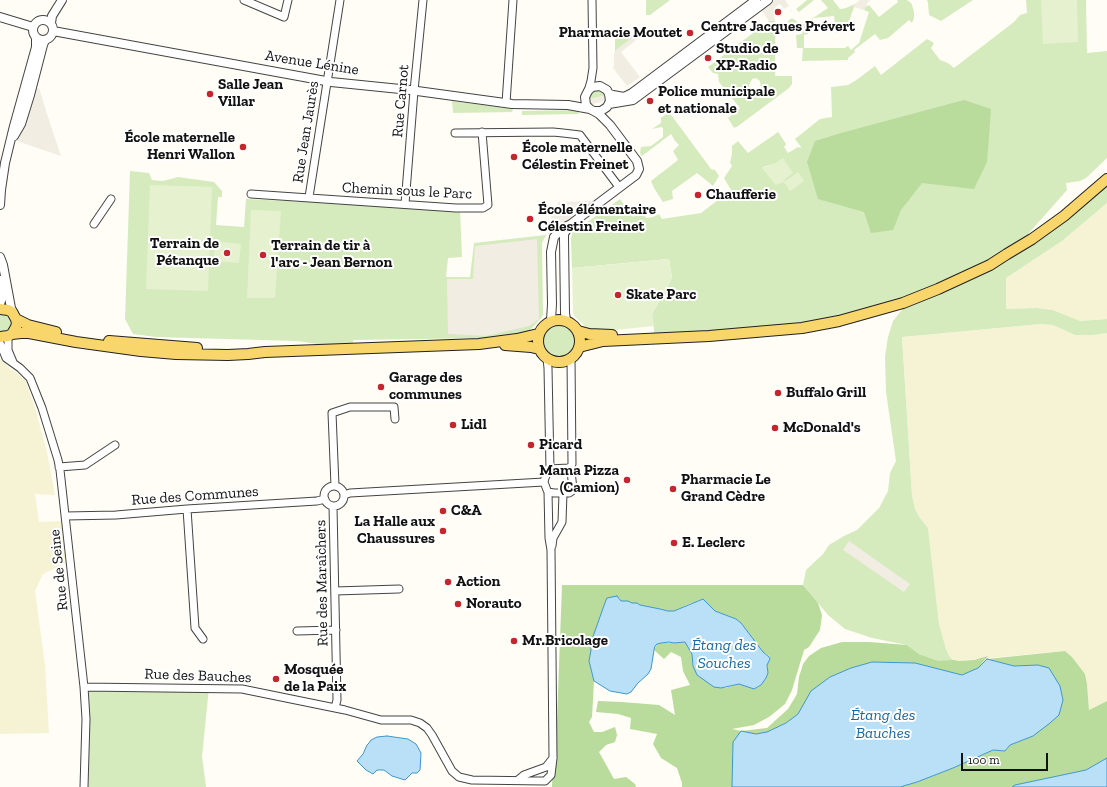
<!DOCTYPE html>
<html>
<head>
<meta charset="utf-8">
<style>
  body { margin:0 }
  #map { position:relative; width:1107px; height:787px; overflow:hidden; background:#fffdf5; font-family:"Zilla Slab",serif }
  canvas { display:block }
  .scale { position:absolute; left:961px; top:753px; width:87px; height:18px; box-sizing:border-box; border:2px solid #111; border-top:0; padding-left:5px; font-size:12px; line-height:14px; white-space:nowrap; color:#111; -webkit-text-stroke:3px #fff; paint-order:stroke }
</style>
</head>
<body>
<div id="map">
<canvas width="1107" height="787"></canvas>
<div class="scale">100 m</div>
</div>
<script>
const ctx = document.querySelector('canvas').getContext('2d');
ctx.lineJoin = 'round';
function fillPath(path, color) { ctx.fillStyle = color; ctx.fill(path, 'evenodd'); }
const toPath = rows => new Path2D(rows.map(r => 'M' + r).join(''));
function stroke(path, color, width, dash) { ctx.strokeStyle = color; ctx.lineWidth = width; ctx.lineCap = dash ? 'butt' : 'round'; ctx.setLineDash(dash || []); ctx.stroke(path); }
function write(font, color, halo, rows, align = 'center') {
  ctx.font = font + ' "Zilla Slab",serif'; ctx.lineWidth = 4; ctx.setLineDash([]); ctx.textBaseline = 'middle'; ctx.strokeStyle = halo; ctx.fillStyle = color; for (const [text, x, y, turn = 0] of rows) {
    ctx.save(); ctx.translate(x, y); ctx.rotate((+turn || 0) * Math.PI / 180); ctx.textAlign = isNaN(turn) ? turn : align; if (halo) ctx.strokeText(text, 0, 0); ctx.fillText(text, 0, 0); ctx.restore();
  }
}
const farmland = toPath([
  [1107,203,1107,319,1079,321,1053,310,1037,308,1006,309,1006,278,1062,241],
  [1041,324,1053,325,1075,335,1093,335,1107,333,1107,701,1089,710,1087,684,1085,674,1072,657,1065,651,959,661,953,660,949,656,946,649,939,624,928,528,920,518,915,509,912,495,902,337],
  [0,359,12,370,25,379,35,408,47,452,55,495,35,494,39,522,61,521,66,563,43,574,35,591,45,665,49,733,0,734]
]);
const green = toPath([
  [646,0,670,0,650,15,646,15],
  [807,0,814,0,799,12,796,9],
  [821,0,833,0,840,9,846,8,855,4,847,27,844,31,841,33,836,33,834,16,813,18,814,24,808,25,808,34,804,35,804,48,845,48,848,46,851,50,859,43,869,12,864,10,865,7,869,5,879,17,898,2,897,0,907,0,911,3,912,5,914,12,914,18,912,23,909,20,888,38,880,40,875,34,854,50,855,52,848,58,848,60,802,61,803,48,797,48,796,35,802,34,804,26,798,24,788,24,788,21,792,18,799,23,801,22,806,25,813,18,828,8],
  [927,0,973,0,941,21,929,15,928,3],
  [1026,0,1086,0,1087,53,1107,51,1107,158,1086,178,1080,181,1066,183,1067,190,1014,250,1107,179,1107,203,1062,241,1006,278,1006,309,1037,308,1053,310,1080,321,1107,319,1107,333,1093,335,1075,335,1053,325,1041,324,902,337,912,495,915,509,920,518,928,528,939,624,946,649,949,656,953,660,959,661,939,661,919,654,907,645,872,638,845,629,828,615,803,585,806,570,823,554,829,545,844,536,857,530,879,508,888,491,890,473,896,461,886,392,885,357,888,337,893,321,904,307,839,324,655,338,652,314,672,278,669,259,572,268,571,239,572,233,620,199,633,217,637,215,641,214,647,218,653,217,659,214,662,219,701,213,731,190,724,178,732,166,730,163,732,154,732,146,738,141,748,153,778,132,786,144,784,147,788,153,798,147,800,148,801,147,795,139,820,119,832,117,831,87,848,85,855,81,875,66,881,75,927,39,934,43,931,48,940,60,948,63,954,68,1014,22,1020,15,1027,13],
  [774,164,776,185,763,167],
  [769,21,775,21,775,76,792,76,792,84,789,88,738,126,734,128,728,118,740,108,719,82,718,74,713,73,708,67],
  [756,78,760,81,761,89,757,92,752,92,749,89,749,85,752,79],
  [615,28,636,37,633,37,615,52],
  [593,89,599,89,607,95,587,100],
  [452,101,513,109,512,112,453,113],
  [578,110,579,114,522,115,522,111],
  [669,112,711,169,715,170,719,176,713,186,697,173,672,191,673,199,663,202,654,188,651,181,678,160,673,151,679,145,675,141,671,134,642,156,640,153,641,147,651,146,663,137,663,128,661,127,652,129,661,123,661,118],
  [130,171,149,173,152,180,163,181,178,177,214,182,222,191,222,197,218,197,216,225,244,227,246,199,460,209,462,257,448,258,446,277,470,277,474,243,546,235,542,243,543,315,541,318,531,329,526,332,516,334,484,338,353,340,353,349,297,341,156,337,133,334,125,319],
  [0,315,5,315,10,317,12,322,12,327,8,331,3,333,0,332],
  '542 341a17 17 0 1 1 34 0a17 17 0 1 1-34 0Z',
  [84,687,209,688,202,756,206,787,84,787]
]);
const forest = toPath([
  [964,100,991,109,987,162,974,189,922,183,901,210,893,230,871,233,864,212,818,199,807,162,815,141,841,133],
  [562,585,803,585,818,603,822,615,820,630,809,647,804,650,792,690,785,704,769,717,754,725,732,729,741,731,767,728,788,709,797,694,799,677,803,664,809,656,821,648,842,642,869,642,907,645,919,654,939,661,953,660,959,661,974,660,988,656,978,668,962,675,915,663,872,662,851,668,830,677,811,691,798,714,786,723,767,732,756,734,732,764,732,787,682,787,682,783,677,768,661,758,653,744,657,734,630,729,631,718,618,714,596,712,598,701,622,702,659,705,675,715,671,690,690,685,683,671,681,657,671,652,664,659,654,650,657,644,661,643,685,642,692,654,693,666,711,684,725,688,739,684,757,688,761,685,766,678,768,673,767,665,770,659,769,656,763,652,741,623,736,619,715,611,703,599,689,604,674,611,668,611,660,609,640,605,637,603,632,603,628,601,621,601,619,598,610,597,606,600,591,642,591,650,589,661,594,681,592,717,589,722,594,732,602,732,615,727,617,735,615,742,606,745,599,752,614,779,626,777,635,784,636,787,552,787,553,758,551,720,557,720],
  [1065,651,1072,657,1085,674,1087,684,1089,710,1107,701,1107,758,1086,770,1015,785,1012,787,900,787,917,782,953,768,993,750,1005,751,1010,745,1033,736,1038,665,1014,666,987,659]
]);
const pitch = toPath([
  [1041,0,1077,0,1078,42,1043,44],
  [783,158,793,173,785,179,784,182,798,172,804,181,790,191,784,182,776,185,762,168,774,164],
  [150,185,212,187,208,291,146,289],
  [251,210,281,211,275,298,247,298],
  [214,241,241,244,239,263,214,261],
  [669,259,672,278,652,314,654,326,595,332,586,327,575,317,573,313,572,268]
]);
const plaza = toPath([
  [773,0,785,0,789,6,784,9,780,4,774,8,775,21,769,21,761,9],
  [860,0,871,0,868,2,864,10,853,7,855,4],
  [633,37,636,40,621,52,640,77,627,86,613,68,614,65,614,53,617,49],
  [39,88,48,117,61,156,20,142,15,139,25,123,30,110,36,89],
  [607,95,608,100,589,105,587,100],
  [592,201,587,206,584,205,574,214,573,217,549,235,548,234,552,227,551,213,558,210,558,202],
  [537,239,539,319,529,326,486,336,448,334,447,279,473,279,475,246],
  [849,541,910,584,904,592,843,550]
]);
const water = toPath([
  [617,596,621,601,628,601,632,603,637,603,640,605,660,609,668,611,674,611,703,599,715,611,736,619,741,623,763,652,769,657,770,659,767,665,768,673,766,678,761,685,754,689,739,684,721,688,714,687,697,675,693,666,692,654,685,642,674,643,669,642,661,643,657,644,655,646,654,650,651,669,648,674,638,683,631,692,627,694,610,691,594,681,589,661,591,650,591,642,606,600,607,598,617,596],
  [987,659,1014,666,1038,665,1049,668,1060,686,1063,700,1059,715,1050,723,1033,736,1010,745,1005,751,993,750,953,768,917,782,900,787,732,787,733,742,741,731,756,734,767,732,786,723,798,714,811,691,830,677,851,668,872,662,915,663,962,675,978,668,987,659],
  [387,736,408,739,416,744,421,753,420,770,417,773,412,773,405,780,392,776,384,770,377,770,373,774,366,770,357,761,363,754,367,745,369,743,371,740,377,737,387,736],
  [1107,758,1107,787,1012,787,1015,785,1086,770,1107,758]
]);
const minor = toPath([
  [244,0,284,17,288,0],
  [588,91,591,81,593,68,592,0],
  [506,103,513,0],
  [455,133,553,132,563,133,580,135,619,187],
  [251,194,456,208,483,208,488,205,482,132],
  [309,197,340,0],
  [405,204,414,91,423,0],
  [94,224,111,199],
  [8,336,8,350,13,362],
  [0,343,6,358,20,368,30,378,42,408,58,460,60,470,84,687,86,719,84,787],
  [547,359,548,368,550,469],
  [59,467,85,465,115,445],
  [568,468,571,471,573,489,572,491,569,493,554,493,548,492,547,490,544,482,545,478,548,471,550,469,568,468],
  [570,469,572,464,571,358],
  [335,486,332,413,350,407,394,407,395,419],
  '324 496a10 10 0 1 1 20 0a10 10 0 1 1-20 0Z',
  [344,495,350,493,544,482],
  [333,506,337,700,335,708],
  [187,509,195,628,203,639],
  [66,516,116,515,187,509,317,501,325,499],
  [552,546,553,538,562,522,563,493],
  [335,591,399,589],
  [297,631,336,630],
  [84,687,242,689,345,710,381,720,411,720,420,723,427,728,432,735,452,771,459,777,472,780,545,781,551,775,553,758,551,550,549,538,548,492],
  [518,780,524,775,546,767,553,758]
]);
const tertiary = toPath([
  [0,17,33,27],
  '33 30a10 10 0 1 1 20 0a10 10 0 1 1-20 0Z',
  [51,23,52,16,62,0],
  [53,31,331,82,410,90,512,104,568,105,590,109],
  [609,94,613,95,624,97,632,93,756,0],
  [609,104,633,100,768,0],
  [14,136,21,124,30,95,43,45,45,40],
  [0,205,1,190,5,163,14,126,36,47,36,37],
  [0,257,3,265,11,308,14,314],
  [0,304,3,294,0,280],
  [551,320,552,304,551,252,554,237,563,228,571,224,636,175,639,169,637,161,610,125,599,114,590,109,586,105,585,97,588,91,592,87,600,86,607,90,609,94,610,101,607,107,601,111,594,111],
  [566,320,565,313,564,239,564,234,569,226]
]);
const primary = toPath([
  [0,309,8,310,12,312,16,319,17,323,16,327,12,334,8,336,0,337],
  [16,319,28,325,56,332],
  '538 341a21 21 0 1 1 42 0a21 21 0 1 1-42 0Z',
  [578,331,589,334,612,335],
  [12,334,21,333,29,333,76,342,141,351,176,354,228,355,248,354,265,352,479,344,517,339,538,334],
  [109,341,197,348],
  [505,345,531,347,539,349],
  [579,347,603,341,709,336,802,328,839,321,903,303,938,289,990,265,1007,254,1032,239,1064,216,1107,179]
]);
const markers = [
  [778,12,4,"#c4262e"],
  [690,33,4,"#c4262e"],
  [708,58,4,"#c4262e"],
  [210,94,4,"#c4262e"],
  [650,101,4,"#c4262e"],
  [243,147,4,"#c4262e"],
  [514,157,4,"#c4262e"],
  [698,195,4,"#c4262e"],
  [530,219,4,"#c4262e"],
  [227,253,4,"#c4262e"],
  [263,255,4,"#c4262e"],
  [618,295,4,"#c4262e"],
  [381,387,4,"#c4262e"],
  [778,393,4,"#c4262e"],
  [453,425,4,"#c4262e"],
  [775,428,4,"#c4262e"],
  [531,445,4,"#c4262e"],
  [627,480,4,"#c4262e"],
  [673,489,4,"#c4262e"],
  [443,511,4,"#c4262e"],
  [443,531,4,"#c4262e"],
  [674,543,4,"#c4262e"],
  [448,582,4,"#c4262e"],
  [458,604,4,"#c4262e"],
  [514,641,4,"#c4262e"],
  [276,679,4,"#c4262e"]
];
const poiNames = [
  ["Centre Jacques Prévert",778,27,"center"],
  ["Pharmacie Moutet",682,33,"right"],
  ["Studio de",716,49],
  ["XP-Radio",716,66],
  ["Salle Jean",218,85],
  ["Villar",218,102],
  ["Police municipale",658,92],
  ["et nationale",658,109],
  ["École maternelle",235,138,"right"],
  ["Henri Wallon",235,155,"right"],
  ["École maternelle",522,148],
  ["Célestin Freinet",522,165],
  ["Chaufferie",706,195],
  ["École élémentaire",538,210],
  ["Célestin Freinet",538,227],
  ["Terrain de",219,244,"right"],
  ["Pétanque",219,261,"right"],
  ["Terrain de tir à",271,246],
  ["l'arc - Jean Bernon",271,263],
  ["Skate Parc",626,295],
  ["Garage des",389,378],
  ["communes",389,395],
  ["Buffalo Grill",786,393],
  ["Lidl",461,425],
  ["McDonald's",783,428],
  ["Picard",539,445],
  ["Mama Pizza",619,471,"right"],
  ["(Camion)",619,488,"right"],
  ["Pharmacie Le",681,480],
  ["Grand Cèdre",681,497],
  ["C&A",451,511],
  ["La Halle aux",435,522,"right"],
  ["Chaussures",435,539,"right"],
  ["E. Leclerc",682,543],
  ["Action",456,582],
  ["Norauto",466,604],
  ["Mr.Bricolage",522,641],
  ["Mosquée",284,670],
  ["de la Paix",284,687]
];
const streetNames = [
  ["Avenue Lénine",312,63,9],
  ["Rue Carnot",401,101,-85],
  ["Rue Jean Jaurès",306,132,-81],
  ["Chemin sous le Parc",407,191,3],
  ["Rue des Communes",195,496,-4],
  ["Rue de Seine",59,570,-96],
  ["Rue des Maraîchers",322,583,-91],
  ["Rue des Bauches",198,676,2]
];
const waterNames = [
  ["Étang des",724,645],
  ["Souches",724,663],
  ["Étang des",883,715],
  ["Bauches",883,733]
];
fillPath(farmland, '#f6f3d4');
fillPath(green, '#d5ebbd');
fillPath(forest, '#b9dc9c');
fillPath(pitch, '#e6f2cf');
fillPath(plaza, '#f1ede2');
fillPath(water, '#b9e0f7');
stroke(water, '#3f96cf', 1);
stroke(minor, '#444', 9);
stroke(tertiary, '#444', 10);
stroke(primary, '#222', 12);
stroke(minor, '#fff', 7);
stroke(tertiary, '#fff', 8);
stroke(primary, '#f9d66b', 10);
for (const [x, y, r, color] of markers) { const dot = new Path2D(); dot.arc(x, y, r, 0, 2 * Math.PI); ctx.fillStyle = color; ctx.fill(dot); stroke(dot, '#fff', 1.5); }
write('bold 15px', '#111', '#fff', poiNames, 'left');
write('15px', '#111', '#fff', streetNames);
write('italic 16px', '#1768a6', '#fff', waterNames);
</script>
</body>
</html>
